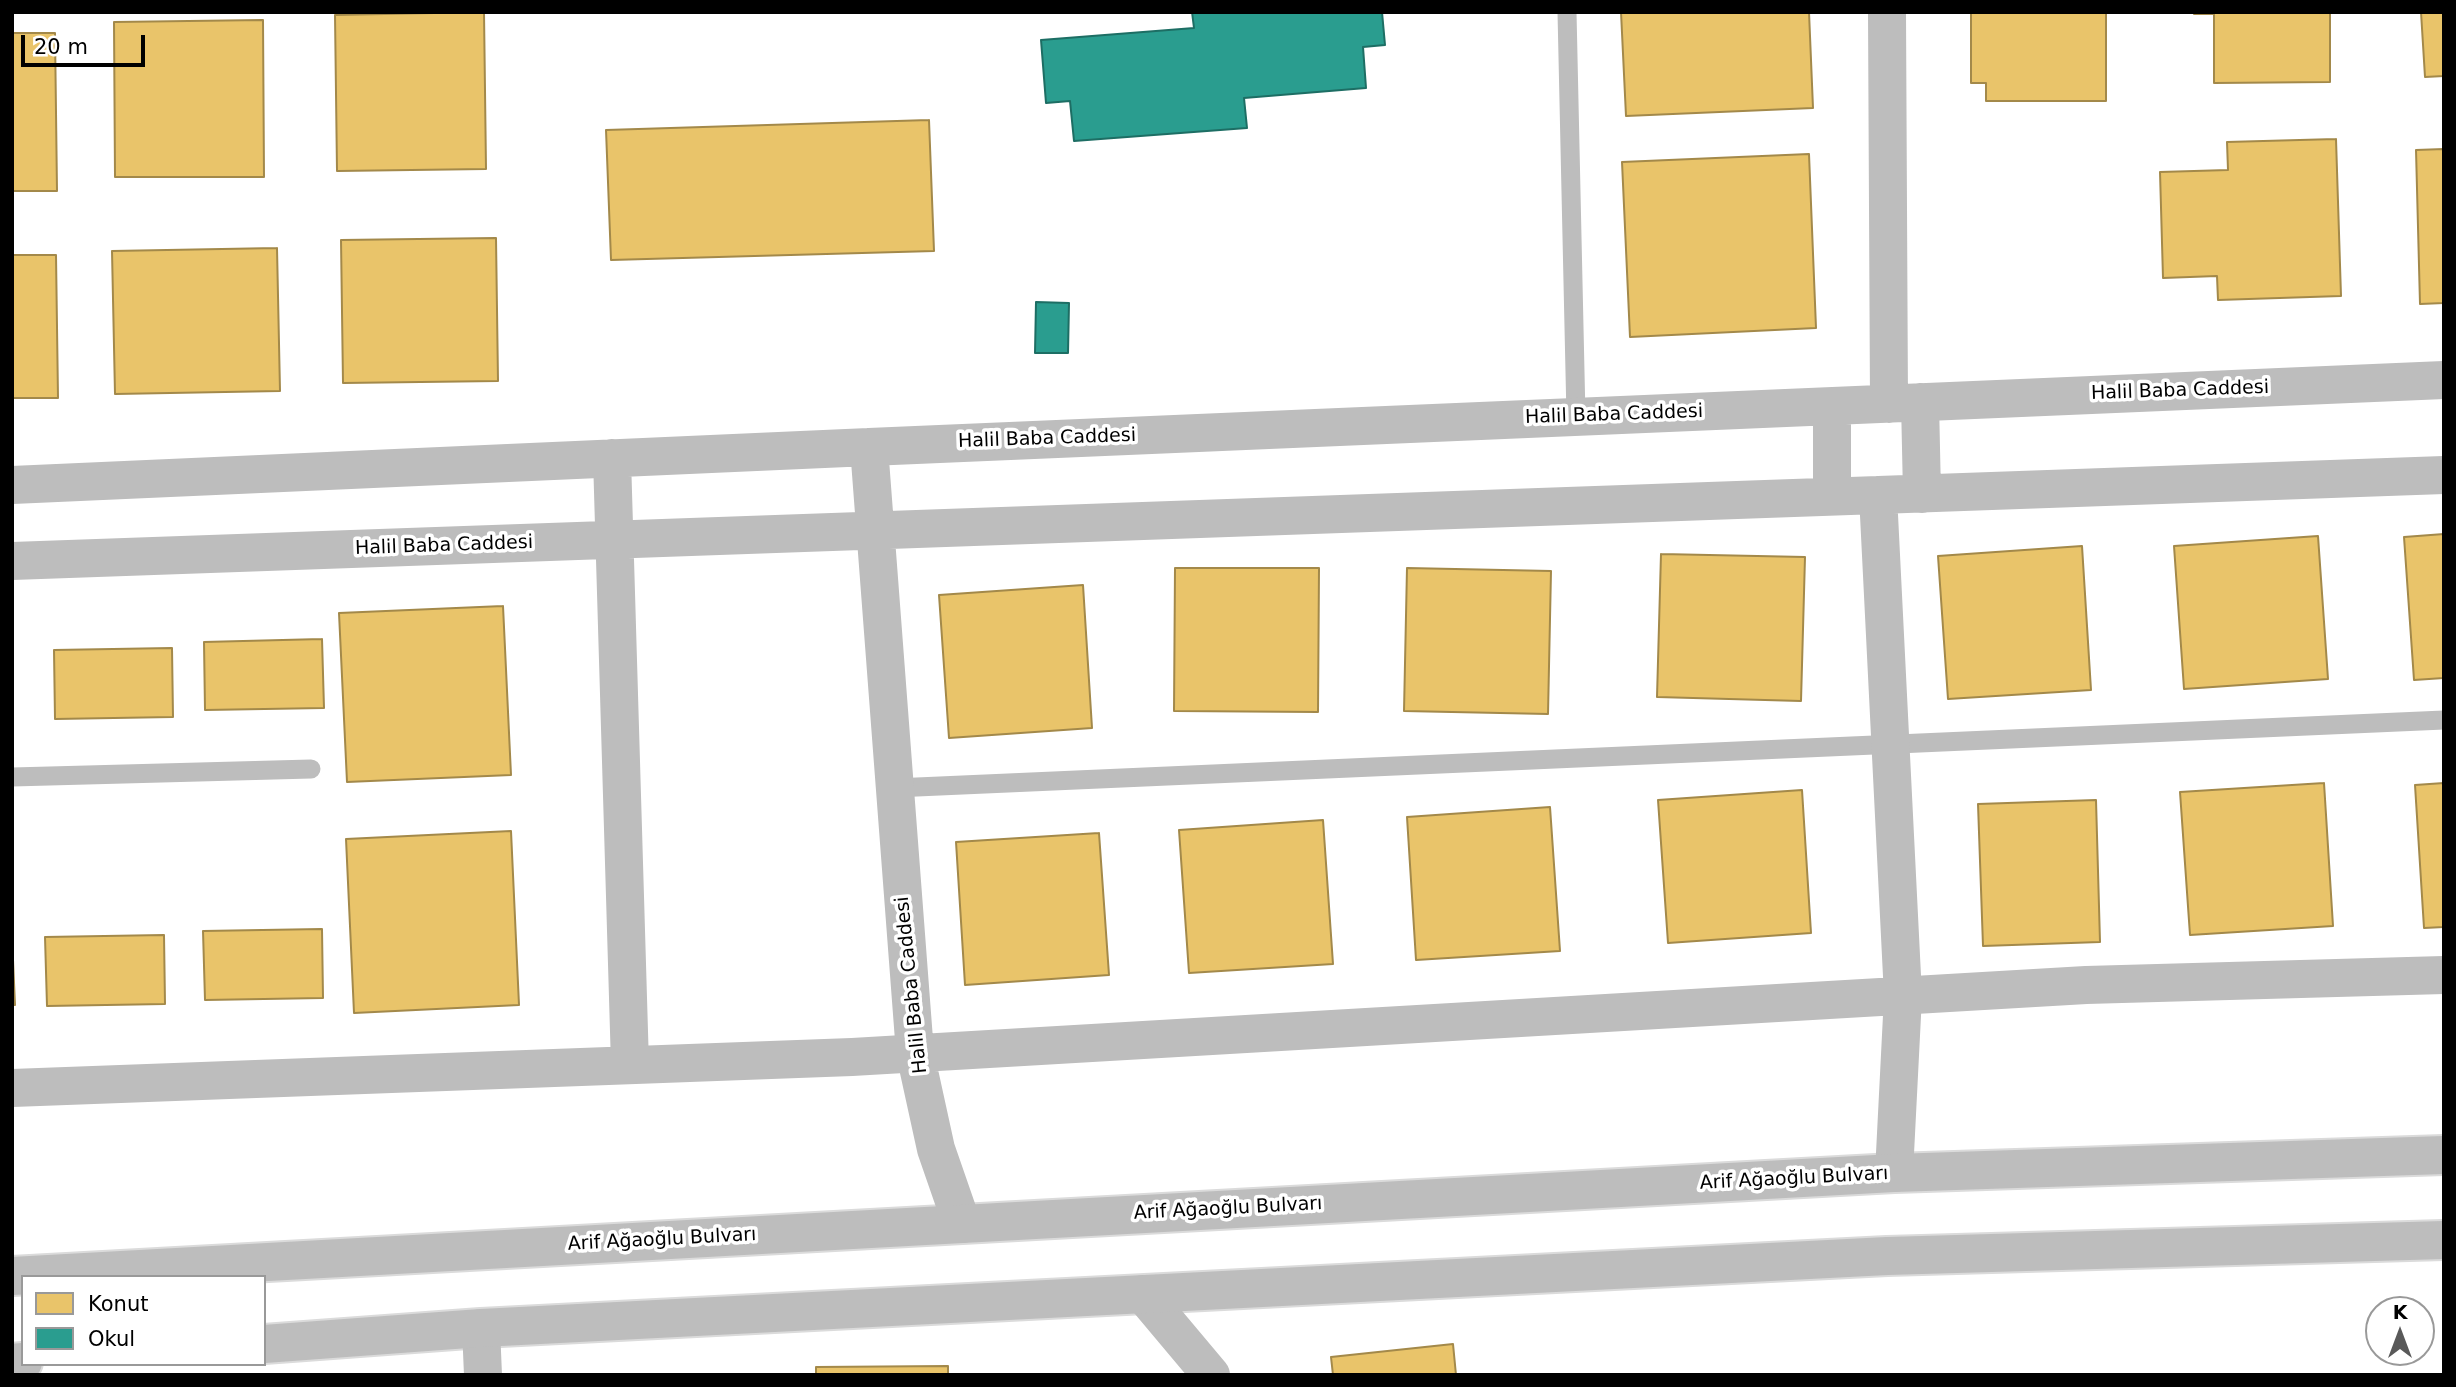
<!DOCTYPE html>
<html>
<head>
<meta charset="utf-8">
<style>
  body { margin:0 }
  #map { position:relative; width:2456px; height:1387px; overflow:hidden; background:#fff; font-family:"DejaVu Sans",sans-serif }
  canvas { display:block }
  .frame { position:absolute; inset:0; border:14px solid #000; pointer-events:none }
  .legend { position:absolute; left:21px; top:1275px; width:245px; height:91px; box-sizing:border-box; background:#fff; border:2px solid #999; margin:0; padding:9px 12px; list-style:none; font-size:21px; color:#000 }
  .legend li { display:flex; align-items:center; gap:14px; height:35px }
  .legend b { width:35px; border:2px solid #999 }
  .north { position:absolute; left:2365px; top:1296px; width:70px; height:70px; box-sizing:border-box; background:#fff; border:2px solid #999; border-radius:50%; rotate:0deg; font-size:19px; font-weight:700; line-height:28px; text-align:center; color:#000 }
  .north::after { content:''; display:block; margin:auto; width:24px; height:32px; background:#595959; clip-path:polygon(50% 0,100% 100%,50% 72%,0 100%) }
  .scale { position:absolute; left:21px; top:35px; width:124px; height:32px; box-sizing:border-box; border:4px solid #000; border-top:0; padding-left:9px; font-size:21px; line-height:24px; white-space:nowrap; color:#000; -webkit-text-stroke:5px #fff; paint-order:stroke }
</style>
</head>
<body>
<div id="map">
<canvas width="2456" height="1387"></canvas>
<div class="frame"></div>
<ul class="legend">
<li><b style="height:19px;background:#e9c46a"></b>Konut</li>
<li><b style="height:19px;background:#2a9d8f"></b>Okul</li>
</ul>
<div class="north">K</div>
<div class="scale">20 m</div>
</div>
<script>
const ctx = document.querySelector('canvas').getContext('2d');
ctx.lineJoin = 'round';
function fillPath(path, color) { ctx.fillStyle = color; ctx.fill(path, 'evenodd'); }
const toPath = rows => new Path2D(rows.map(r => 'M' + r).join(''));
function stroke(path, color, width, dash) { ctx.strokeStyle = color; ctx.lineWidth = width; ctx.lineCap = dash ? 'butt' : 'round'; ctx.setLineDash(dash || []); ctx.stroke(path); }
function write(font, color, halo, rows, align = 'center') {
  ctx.font = font + ' "DejaVu Sans",sans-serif'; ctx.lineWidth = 7; ctx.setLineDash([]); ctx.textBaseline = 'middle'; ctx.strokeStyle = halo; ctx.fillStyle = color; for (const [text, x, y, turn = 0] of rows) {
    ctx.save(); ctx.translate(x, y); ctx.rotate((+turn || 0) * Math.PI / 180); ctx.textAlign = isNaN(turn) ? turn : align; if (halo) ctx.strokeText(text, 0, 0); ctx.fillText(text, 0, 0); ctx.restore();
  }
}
const homes = toPath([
  [484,12,486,169,337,171,335,15,484,12],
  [1621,12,1809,12,1813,108,1626,116,1621,12],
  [1971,12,2106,12,2106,101,1986,101,1986,83,1971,83,1971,12],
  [2194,12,2330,12,2330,82,2214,83,2214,14,2194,14,2194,12],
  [2421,12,2444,12,2444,76,2425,77,2421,12],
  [263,20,264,177,115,177,114,22,263,20],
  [12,33,55,33,57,191,12,191,12,33],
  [929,120,934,251,611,260,606,130,929,120],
  [2336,139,2341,296,2218,300,2217,276,2163,278,2160,172,2228,170,2227,142,2336,139],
  [2444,149,2444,303,2420,304,2416,150,2444,149],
  [1809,154,1816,328,1630,337,1622,162,1809,154],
  [496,238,498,381,343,383,341,240,496,238],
  [277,248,280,391,115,394,112,251,277,248],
  [12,255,56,255,58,398,12,398,12,255],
  [2444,534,2444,678,2414,680,2404,537,2444,534],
  [2318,536,2328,679,2184,689,2174,546,2318,536],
  [2082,546,2091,690,1948,699,1938,556,2082,546],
  [1661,554,1805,557,1801,701,1657,697,1661,554],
  [1175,568,1319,568,1318,712,1174,711,1175,568],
  [1407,568,1551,571,1548,714,1404,711,1407,568],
  [1083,585,1092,728,949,738,939,595,1083,585],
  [503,606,511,775,347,782,339,613,503,606],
  [322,639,324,708,205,710,204,642,322,639],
  [172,648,173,717,55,719,54,650,172,648],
  [2324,783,2333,926,2190,935,2180,792,2324,783],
  [2444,783,2444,927,2424,928,2415,785,2444,783],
  [1802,790,1811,933,1668,943,1658,800,1802,790],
  [2096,800,2100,942,1983,946,1978,804,2096,800],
  [1550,807,1560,951,1416,960,1407,817,1550,807],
  [1323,820,1333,964,1189,973,1179,830,1323,820],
  [511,831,519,1005,354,1013,346,839,511,831],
  [1099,833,1109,975,965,985,956,842,1099,833],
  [322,929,323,998,205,1000,203,931,322,929],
  [164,935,165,1004,47,1006,45,937,164,935],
  [12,937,15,1005,12,1005,12,937],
  [1453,1344,1456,1375,1333,1375,1331,1357,1453,1344],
  [948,1366,948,1375,816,1375,816,1367,948,1366]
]);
const schools = toPath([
  [1192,12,1382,12,1385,45,1363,47,1366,88,1244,98,1247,128,1074,141,1070,101,1046,103,1041,40,1194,28,1192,12],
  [1036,302,1069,303,1068,353,1035,353,1036,302]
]);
const service = toPath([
  [1567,12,1576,417],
  [12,777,311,769],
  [894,788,2444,720]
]);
const minor = toPath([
  [1887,12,1889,404],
  [1920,402,1922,494],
  [612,458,630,1065],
  [12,485,869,447],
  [1878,495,1903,996,1894,1173],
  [1832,496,1832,407],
  [12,561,2444,475],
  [12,1088,852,1057,2086,985,2444,975],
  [962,1224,936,1149,915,1053,869,447,2444,380],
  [1143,1294,1211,1375],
  [481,1328,483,1375]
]);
const trunk = toPath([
  [12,1276,1894,1173,2444,1155],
  [264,1344,481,1328,1887,1256,2444,1240],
  [12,1363,23,1362]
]);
const streetNames = [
  ["Halil Baba Caddesi",2180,391,-2],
  ["Halil Baba Caddesi",1614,415,-2],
  ["Halil Baba Caddesi",1047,439,-2],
  ["Halil Baba Caddesi",444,546,-2],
  ["Halil Baba Caddesi",912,985,-96],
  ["Arif Ağaoğlu Bulvarı",1794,1179,-3],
  ["Arif Ağaoğlu Bulvarı",1228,1209,-3],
  ["Arif Ağaoğlu Bulvarı",662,1240,-3]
];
fillPath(homes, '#e9c46a');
stroke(homes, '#a3894a', 2);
fillPath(schools, '#2a9d8f');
stroke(schools, '#1d6e64', 2);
stroke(trunk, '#dbdbdb', 42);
stroke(service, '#bdbdbd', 19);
stroke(minor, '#bdbdbd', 38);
stroke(trunk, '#bdbdbd', 38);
write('19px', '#000', '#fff', streetNames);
</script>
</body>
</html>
